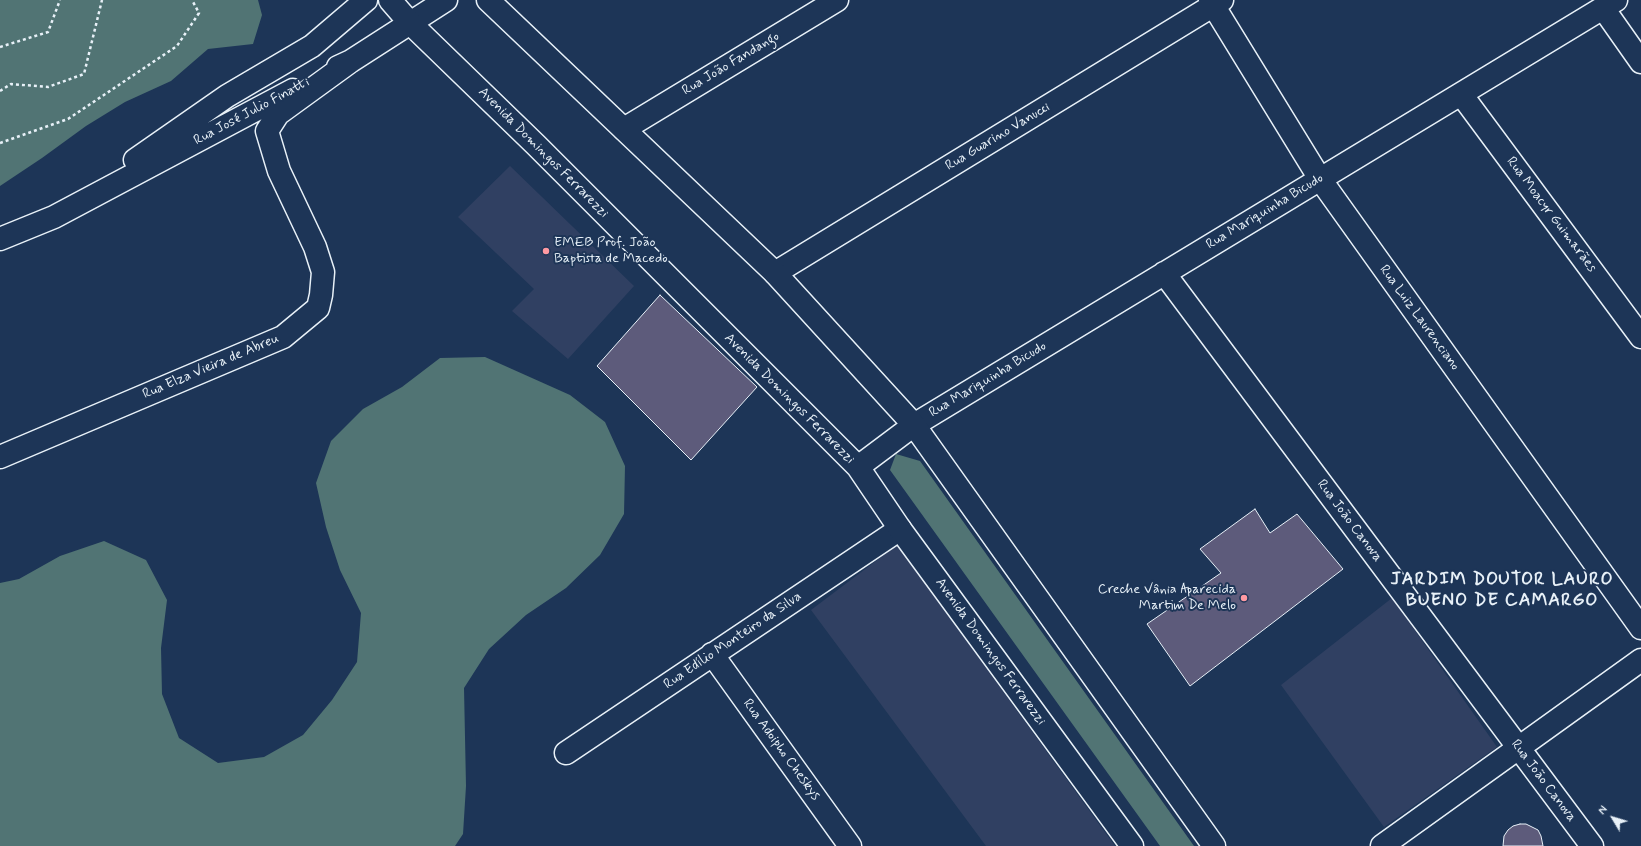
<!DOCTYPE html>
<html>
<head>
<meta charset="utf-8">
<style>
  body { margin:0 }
  #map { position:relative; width:1641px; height:846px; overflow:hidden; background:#1d3557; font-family:Mynerve,sans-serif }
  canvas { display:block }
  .north { position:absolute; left:1593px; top:798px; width:40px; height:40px; -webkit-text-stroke:3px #1d3557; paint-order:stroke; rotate:308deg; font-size:11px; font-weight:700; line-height:16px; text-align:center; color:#e8f1f8 }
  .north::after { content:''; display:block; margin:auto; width:14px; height:18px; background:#e8f1f8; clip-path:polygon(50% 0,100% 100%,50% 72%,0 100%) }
</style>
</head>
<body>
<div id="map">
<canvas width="1641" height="846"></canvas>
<div class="north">N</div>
</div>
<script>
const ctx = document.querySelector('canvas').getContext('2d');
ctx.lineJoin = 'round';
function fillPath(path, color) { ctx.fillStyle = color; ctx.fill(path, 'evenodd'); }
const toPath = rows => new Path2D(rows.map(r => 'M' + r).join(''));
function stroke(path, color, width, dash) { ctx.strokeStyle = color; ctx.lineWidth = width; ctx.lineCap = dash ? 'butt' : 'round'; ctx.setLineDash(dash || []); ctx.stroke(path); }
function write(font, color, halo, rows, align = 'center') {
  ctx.font = font + ' Mynerve,sans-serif'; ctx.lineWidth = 4; ctx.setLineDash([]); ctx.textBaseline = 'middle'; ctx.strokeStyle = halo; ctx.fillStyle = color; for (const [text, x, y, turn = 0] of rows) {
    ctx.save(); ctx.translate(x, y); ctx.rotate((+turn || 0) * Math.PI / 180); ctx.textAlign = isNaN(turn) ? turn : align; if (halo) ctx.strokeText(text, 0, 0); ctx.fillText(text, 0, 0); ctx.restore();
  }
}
const built = toPath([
  [510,166,634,286,568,359,512,311,534,289,458,217],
  [897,545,1115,846,986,846,811,610],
  [1392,598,1497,747,1384,827,1281,685]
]);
const green = toPath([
  [0,0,258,0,262,15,253,44,208,49,171,81,125,102,86,126,42,158,0,186],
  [485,357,570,395,605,422,625,466,624,514,600,555,566,588,526,615,489,649,464,688,466,786,463,834,455,846,0,846,0,583,19,579,60,556,104,541,146,560,167,600,161,648,162,694,179,738,218,763,264,757,303,735,332,700,357,662,361,613,340,570,326,527,316,483,331,441,363,409,402,387,440,358],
  [896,454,920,461,1194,846,1160,846,890,470]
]);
const building = toPath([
  [660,295,757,387,691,460,597,366,660,295],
  [1255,509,1270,533,1297,514,1343,569,1190,686,1147,624,1221,573,1200,549,1255,509],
  [1520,824,1526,824,1538,830,1541,836,1543,846,1503,846,1504,836,1508,830,1513,826,1520,824]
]);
const path = toPath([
  [0,47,48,32,60,0],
  [0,91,11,84,48,87,84,74,102,0],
  [0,143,68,119,177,46,199,13,192,0]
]);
const street = toPath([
  [1210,0,1320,179,1641,628],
  [1603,8,1641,62],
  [338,67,351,61,446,0],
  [1461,94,1641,337],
  [624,129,837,0],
  [135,160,227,96,312,46,366,0],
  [0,239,54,217,293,90],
  [775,273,1222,0],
  [1164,273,1592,846],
  [914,425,1616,0],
  [0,457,283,337,318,308,321,295,323,272,315,247,279,171,267,131,278,114,351,61],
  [712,654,850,846],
  [566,753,900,529],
  [1382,846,1641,660]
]);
const secondary = toPath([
  [390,0,410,23,536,145,858,467,900,529,1132,846],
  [488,0,775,273,914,425,1214,846],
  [858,467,914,425]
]);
const markers = [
  [546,251,4,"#ff9aa2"],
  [1244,598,4,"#ff9aa2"]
];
const streetNames = [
  ["Rua João Fandango",731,64,-31],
  ["Rua José Julio Finatti",252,112,-28],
  ["Rua Guarino Vanucci",998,137,-31],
  ["Avenida Domingos Ferrarezzi",543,153,45],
  ["Rua Mariquinha Bicudo",1265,212,-31],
  ["Rua Moacyr Guimarães",1551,215,53],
  ["Rua Luiz Laurenciano",1419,318,54],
  ["Rua Elza Vieira de Abreu",211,367,-23],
  ["Rua Mariquinha Bicudo",988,380,-31],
  ["Avenida Domingos Ferrarezzi",789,399,45],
  ["Rua João Canova",1349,521,53],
  ["Rua Edílio Monteiro da Silva",733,641,-34],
  ["Avenida Domingos Ferrarezzi",990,652,54],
  ["Rua Adoipho Cheskys",781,750,54],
  ["Rua João Canova",1543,781,53]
];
const poiNames = [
  ["EMEB Prof. João",554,243],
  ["Baptista de Macedo",554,259],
  ["Creche Vânia Aparecida",1236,590,"right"],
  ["Martim De Melo",1236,606,"right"]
];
const districtNames = [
  ["JARDIM DOUTOR LAURO",1502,580],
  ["BUENO DE CAMARGO",1502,601]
];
fillPath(built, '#304062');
fillPath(green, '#517474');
fillPath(building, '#5d5b7b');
stroke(building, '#e8f1f8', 1);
stroke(street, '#e8f1f8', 25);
stroke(secondary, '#e8f1f8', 25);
stroke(path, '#e8f1f8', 2.5, [3, 3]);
stroke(street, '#1d3557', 22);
stroke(secondary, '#1d3557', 22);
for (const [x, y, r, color] of markers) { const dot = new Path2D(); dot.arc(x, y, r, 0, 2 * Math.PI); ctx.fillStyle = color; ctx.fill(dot); stroke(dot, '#1d3557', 1.5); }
write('14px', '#e8f1f8', '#1d3557', streetNames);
write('14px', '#e8f1f8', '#1d3557', poiNames, 'left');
ctx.letterSpacing = '1px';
write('bold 18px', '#e8f1f8', '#1d3557', districtNames);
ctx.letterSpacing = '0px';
</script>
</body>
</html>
